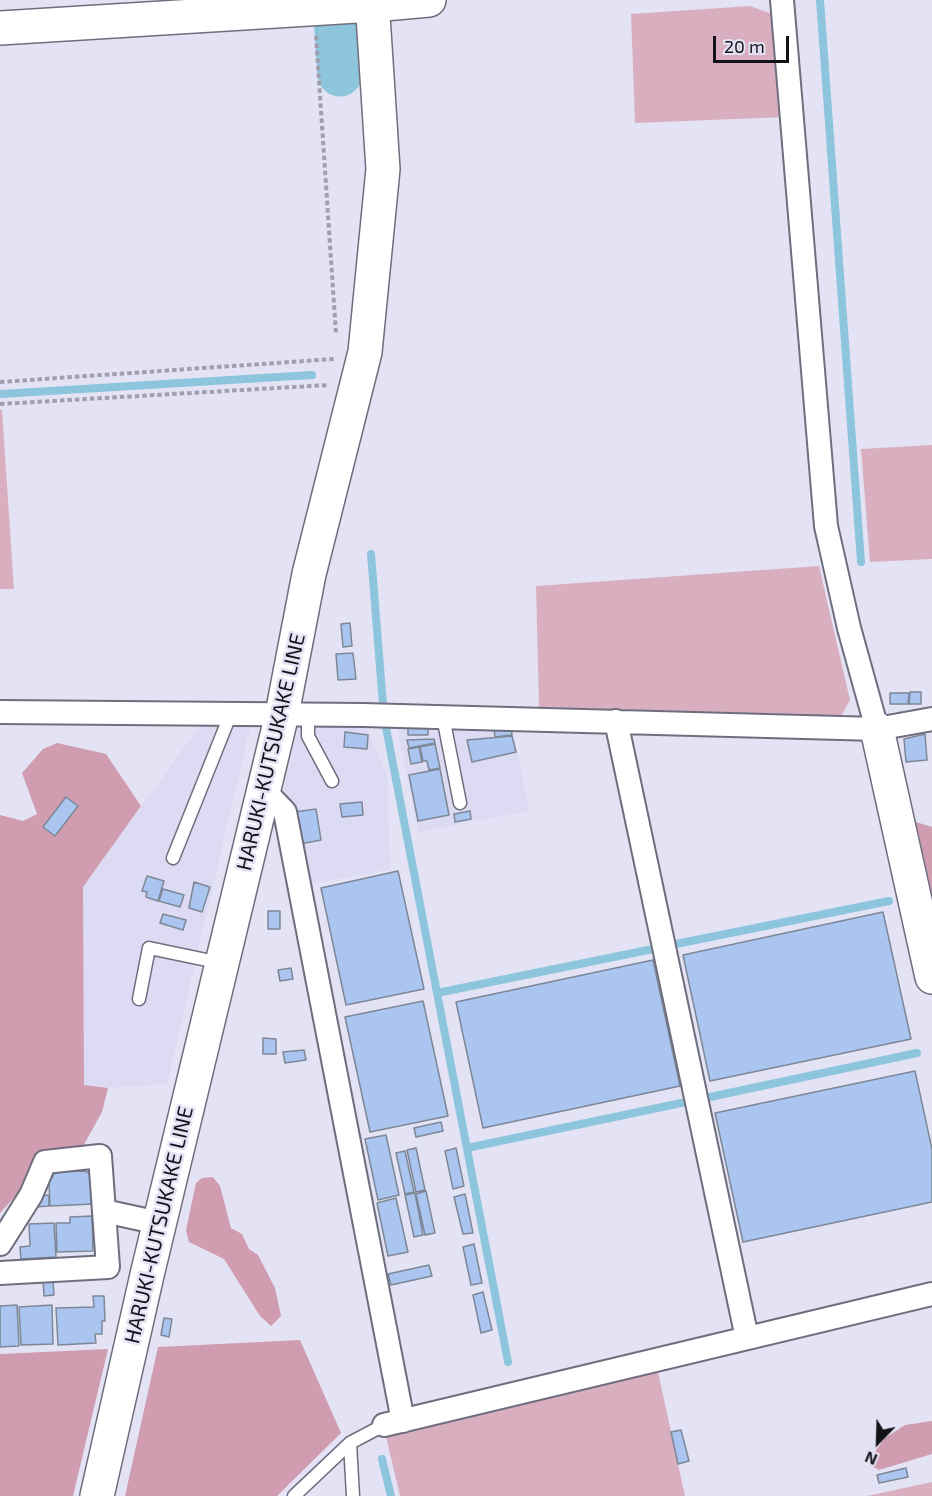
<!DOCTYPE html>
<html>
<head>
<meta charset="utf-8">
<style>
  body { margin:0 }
  #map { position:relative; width:932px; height:1496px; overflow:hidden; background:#e4e3f5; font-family:"Exo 2",sans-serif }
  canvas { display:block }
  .north { position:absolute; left:848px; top:1412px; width:60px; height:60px; -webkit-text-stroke:4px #e4e3f5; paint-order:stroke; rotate:203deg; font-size:16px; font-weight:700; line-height:24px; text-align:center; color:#131218 }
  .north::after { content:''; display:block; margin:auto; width:21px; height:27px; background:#131218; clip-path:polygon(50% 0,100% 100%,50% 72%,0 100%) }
  .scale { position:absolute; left:713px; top:36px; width:76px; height:27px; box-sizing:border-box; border:3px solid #131218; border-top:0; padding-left:8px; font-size:18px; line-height:21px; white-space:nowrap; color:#131218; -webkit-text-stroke:4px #e4e3f5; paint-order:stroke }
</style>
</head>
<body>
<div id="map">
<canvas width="932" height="1496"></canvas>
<div class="north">N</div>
<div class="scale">20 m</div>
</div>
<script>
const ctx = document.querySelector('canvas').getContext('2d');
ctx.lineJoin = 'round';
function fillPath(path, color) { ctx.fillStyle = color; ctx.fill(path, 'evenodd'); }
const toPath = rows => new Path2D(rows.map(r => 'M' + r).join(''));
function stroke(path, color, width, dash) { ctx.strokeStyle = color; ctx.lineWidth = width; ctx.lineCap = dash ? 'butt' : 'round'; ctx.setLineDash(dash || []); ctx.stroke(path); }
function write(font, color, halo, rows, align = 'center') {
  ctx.font = font + ' "Exo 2",sans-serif'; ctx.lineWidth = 5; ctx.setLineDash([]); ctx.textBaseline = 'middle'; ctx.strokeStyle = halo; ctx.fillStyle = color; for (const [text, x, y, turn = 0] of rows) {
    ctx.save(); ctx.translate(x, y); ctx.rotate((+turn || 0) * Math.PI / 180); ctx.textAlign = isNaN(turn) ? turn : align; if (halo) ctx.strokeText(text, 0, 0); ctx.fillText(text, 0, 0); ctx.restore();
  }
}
const built = toPath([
  [202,723,251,723,167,1084,108,1088,84,1085,83,887],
  [299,725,366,727,387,775,390,869,302,886,284,786],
  [397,725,512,726,529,811,418,832]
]);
const green = toPath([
  [750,6,778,16,786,117,635,123,631,14],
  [0,410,2,410,14,589,0,589],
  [932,445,932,559,870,562,861,449],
  [819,566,850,700,841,716,539,707,536,586],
  [658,1372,685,1496,400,1496,386,1437],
  [932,1482,932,1496,867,1496]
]);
const forest = toPath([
  [57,743,106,754,141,806,83,887,84,1085,108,1088,102,1112,82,1148,36,1155,22,1189,0,1213,0,815,23,821,37,814,22,773,43,749],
  [916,822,932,827,932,896],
  [213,1177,220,1186,231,1228,242,1234,249,1249,258,1255,275,1288,281,1316,271,1326,260,1316,224,1259,189,1242,186,1230,196,1183,202,1178],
  [300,1340,341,1433,277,1496,125,1496,158,1347],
  [108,1349,73,1496,0,1496,0,1354],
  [932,1421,932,1454,879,1470,870,1465,868,1461,885,1438,905,1425]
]);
const stream = toPath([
  [820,0,861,562],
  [0,394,312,375],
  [371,554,384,717,508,1362],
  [676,944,889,901],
  [437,993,653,949],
  [710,1097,917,1053],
  [467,1148,686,1102],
  [382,1459,391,1496]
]);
const river = toPath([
  [335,0,340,74]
]);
const building = toPath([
  [350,623,352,646,343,647,341,624,350,623],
  [353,653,356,679,338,680,336,654,353,653],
  [910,692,921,692,921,704,909,704,910,692],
  [890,693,909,693,908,704,890,704,890,693],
  [408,727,428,727,428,735,408,735,408,727],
  [511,728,512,735,495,737,494,729,511,728],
  [345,732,368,735,367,749,344,747,345,732],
  [925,734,927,760,906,762,904,739,925,734],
  [512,736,516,752,472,762,467,740,512,736],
  [434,739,435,743,409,748,407,740,434,739],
  [435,744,440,768,429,770,427,761,423,761,420,747,435,744],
  [419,747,422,762,411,764,408,749,419,747],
  [440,769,449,815,418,821,409,775,440,769],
  [66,797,78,806,55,836,43,827,66,797],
  [362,802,363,815,342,817,340,804,362,802],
  [316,809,321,840,300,844,294,812,316,809],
  [470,811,471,819,455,822,454,814,470,811],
  [398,871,424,989,346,1005,321,888,398,871],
  [147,876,164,881,158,901,146,897,147,892,142,891,147,876],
  [194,882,210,887,202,912,189,908,194,882],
  [163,889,184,895,180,907,159,901,163,889],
  [268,911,280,911,280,929,268,929,268,911],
  [883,912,911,1039,710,1081,683,955,883,912],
  [163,914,186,920,183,930,160,923,163,914],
  [653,960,680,1086,483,1128,456,1002,653,960],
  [291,968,293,979,280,981,278,970,291,968],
  [423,1001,448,1116,370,1132,345,1017,423,1001],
  [263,1038,276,1039,276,1054,263,1054,263,1038],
  [304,1050,306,1060,285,1063,283,1052,304,1050],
  [915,1071,932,1149,932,1202,743,1242,715,1113,915,1071],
  [441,1122,443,1131,416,1137,414,1128,441,1122],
  [386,1135,399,1195,378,1200,365,1139,386,1135],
  [416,1148,425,1190,416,1192,407,1150,416,1148],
  [456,1148,464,1186,453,1189,445,1151,456,1148],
  [405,1151,414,1192,405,1194,396,1153,405,1151],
  [85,1171,93,1175,94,1204,50,1206,49,1183,55,1172,85,1171],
  [426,1191,435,1233,425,1235,416,1194,426,1191],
  [415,1193,423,1235,414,1237,405,1195,415,1193],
  [465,1194,473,1233,463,1234,454,1197,465,1194],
  [49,1195,49,1206,35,1207,40,1196,49,1195],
  [396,1198,408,1252,388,1256,377,1203,396,1198],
  [92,1216,93,1251,57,1252,56,1223,70,1223,70,1217,92,1216],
  [54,1223,56,1257,21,1259,20,1247,30,1246,29,1224,54,1223],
  [474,1244,482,1283,471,1285,463,1247,474,1244],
  [429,1265,432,1276,391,1285,388,1274,429,1265],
  [43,1280,53,1280,54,1295,44,1296,43,1280],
  [483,1292,492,1330,481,1333,473,1295,483,1292],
  [93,1296,104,1296,105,1321,102,1321,102,1334,95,1334,96,1343,58,1345,56,1308,94,1307,93,1296],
  [17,1305,19,1346,0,1347,0,1306,17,1305],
  [52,1305,53,1344,21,1345,19,1307,52,1305],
  [164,1318,172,1319,169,1337,161,1335,164,1318],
  [681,1430,689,1461,678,1464,671,1432,681,1430],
  [906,1468,908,1477,879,1483,877,1475,906,1468]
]);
const path = toPath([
  [316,36,336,334],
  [0,382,334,359],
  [0,404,329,385]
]);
const lane = toPath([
  [308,715,308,736,332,781],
  [443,717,460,803],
  [173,858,231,713],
  [139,999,149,948,221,963],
  [350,1443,353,1496],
  [294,1496,350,1443,384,1425]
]);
const street = toPath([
  [782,0,826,526,849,628,877,729],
  [0,712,363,715,877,729,932,719],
  [616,721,747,1338],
  [264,790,285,812,403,1421],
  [104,1211,159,1223],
  [0,1244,31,1195,45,1162,100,1156,108,1267,0,1273],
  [384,1425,932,1294]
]);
const secondary = toPath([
  [0,28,373,5,429,0],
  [877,729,932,977],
  [97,1496,147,1275,282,714,309,574,365,352,383,169,372,0]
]);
const streetNames = [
  ["HARUKI-KUTSUKAKE LINE",271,752,-77],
  ["HARUKI-KUTSUKAKE LINE",159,1225,-77]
];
fillPath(built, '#dddaf4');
fillPath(green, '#d9afbf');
fillPath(forest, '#d09caf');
stroke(stream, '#8dc5dc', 8);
stroke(river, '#8dc5dc', 45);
fillPath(building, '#aac6f0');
stroke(building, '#7d8796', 1.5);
stroke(lane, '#6f6e7e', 15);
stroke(street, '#6f6e7e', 26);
stroke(secondary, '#6f6e7e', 36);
stroke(path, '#a09fad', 4, [4.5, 3]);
stroke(lane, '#fff', 12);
stroke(street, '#fff', 22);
stroke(secondary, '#fff', 33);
write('21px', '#131218', '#e4e3f5', streetNames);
</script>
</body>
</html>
